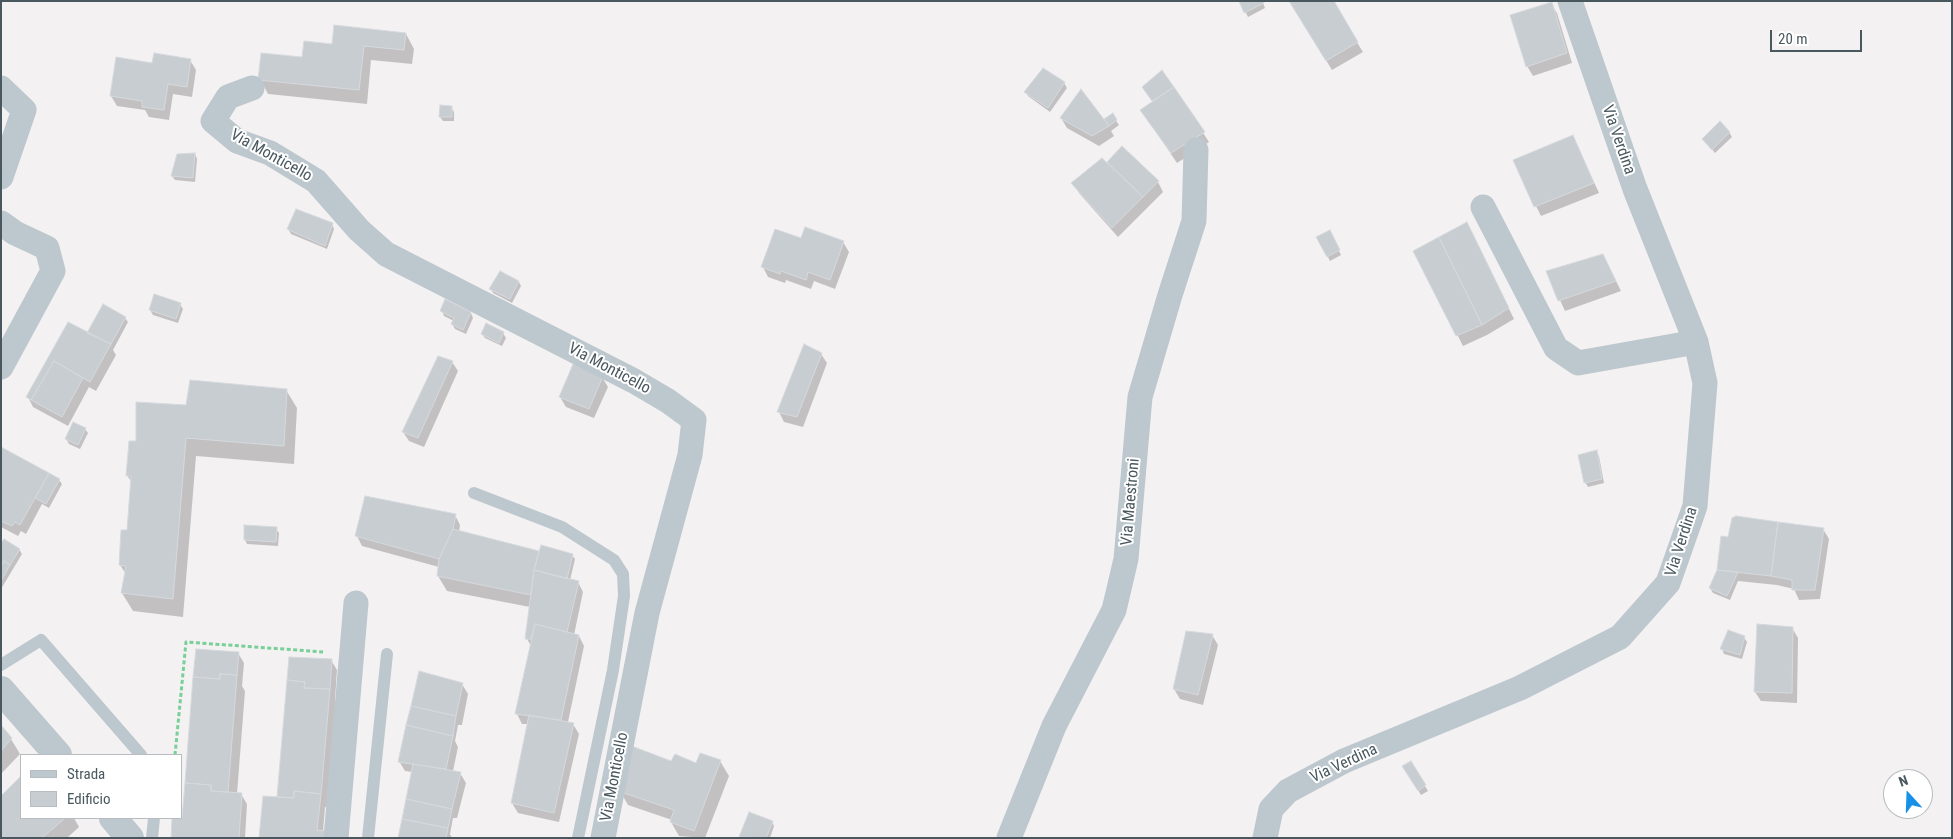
<!DOCTYPE html>
<html>
<head>
<meta charset="utf-8">
<style>
  body { margin:0 }
  #map { position:relative; width:1953px; height:839px; overflow:hidden; background:#f4f1f2; font-family:"Roboto Condensed",sans-serif }
  canvas { display:block }
  .frame { position:absolute; inset:0; border:2px solid #49585f; pointer-events:none }
  .legend { position:absolute; left:20px; top:754px; width:162px; height:65px; box-sizing:border-box; background:#fff; border:1px solid #b6bcbf; margin:0; padding:6px 9px; list-style:none; font-size:15px; color:#49585f }
  .legend li { display:flex; align-items:center; gap:10px; height:25px }
  .legend b { width:25px; border:1px solid #b6bcbf }
  .north { position:absolute; left:1883px; top:769px; width:50px; height:50px; box-sizing:border-box; background:#fff; border:1px solid #b6bcbf; border-radius:50%; rotate:340deg; font-size:14px; font-weight:700; line-height:20px; text-align:center; color:#49585f }
  .north::after { content:''; display:block; margin:auto; width:18px; height:22px; background:#1790e8; clip-path:polygon(50% 0,100% 100%,50% 72%,0 100%) }
  .scale { position:absolute; left:1770px; top:30px; width:92px; height:22px; box-sizing:border-box; border:2px solid #49585f; border-top:0; padding-left:6px; font-size:15px; line-height:18px; white-space:nowrap; color:#49585f; -webkit-text-stroke:4px #fff; paint-order:stroke }
</style>
</head>
<body>
<div id="map">
<canvas width="1953" height="839"></canvas>
<div class="frame"></div>
<ul class="legend">
<li><b style="height:6px;background:#bdc8ce"></b>Strada</li>
<li><b style="height:14px;background:#c8cdd1"></b>Edificio</li>
</ul>
<div class="north">N</div>
<div class="scale">20 m</div>
</div>
<script>
const ctx = document.querySelector('canvas').getContext('2d');
ctx.lineJoin = 'round';
function fillPath(path, color) { ctx.fillStyle = color; ctx.fill(path, 'evenodd'); }
const toPath = rows => new Path2D(rows.map(r => 'M' + r).join(''));
function stroke(path, color, width, dash) { ctx.strokeStyle = color; ctx.lineWidth = width; ctx.lineCap = dash ? 'butt' : 'round'; ctx.setLineDash(dash || []); ctx.stroke(path); }
function write(font, color, halo, rows, align = 'center') {
  ctx.font = font + ' "Roboto Condensed",sans-serif'; ctx.lineWidth = 4; ctx.setLineDash([]); ctx.textBaseline = 'middle'; ctx.strokeStyle = halo; ctx.fillStyle = color; for (const [text, x, y, turn = 0] of rows) {
    ctx.save(); ctx.translate(x, y); ctx.rotate((+turn || 0) * Math.PI / 180); ctx.textAlign = isNaN(turn) ? turn : align; if (halo) ctx.strokeText(text, 0, 0); ctx.fillText(text, 0, 0); ctx.restore();
  }
}
const shadow = toPath([
  [1240,1,1262,1,1265,8,1248,17],
  [1290,1,1331,1,1363,52,1332,70],
  [1551,4,1557,13,1572,63,1533,76,1527,66],
  [406,34,414,49,412,64,371,60,367,104,268,94,260,79,333,45],
  [117,59,153,64,190,60,196,70,192,97,173,94,169,120,149,117,145,110,117,106,111,96],
  [1043,70,1064,83,1067,88,1050,112,1028,96,1026,92],
  [1173,87,1209,142,1177,163,1142,111,1154,102,1146,92],
  [451,107,454,112,454,121,443,121,440,117],
  [1112,115,1119,125,1111,131,1114,136,1099,146,1067,128,1061,118,1107,125],
  [1729,132,1732,137,1715,153,1703,139],
  [1573,136,1599,193,1541,216,1536,206],
  [1122,148,1158,182,1163,192,1118,237,1079,193,1073,183,1107,164],
  [195,154,197,159,195,182,175,180,172,176],
  [332,224,334,229,327,249,291,234,288,229],
  [1329,231,1341,255,1330,261,1318,237],
  [1472,234,1514,319,1487,335,1463,346,1415,251],
  [801,240,843,242,849,252,835,289,814,281,811,289,786,280,785,283,768,277,763,267],
  [1608,265,1621,291,1565,311,1547,272],
  [500,272,519,282,521,286,512,303,493,293,491,289],
  [445,301,471,313,473,318,466,334,455,329,452,324,454,321,444,316,442,311],
  [180,304,183,309,178,323,153,315,150,310],
  [125,318,128,322,113,350,116,355,96,391,89,387,68,426,33,407,28,397,68,324,88,334],
  [503,333,506,338,502,346,485,338,482,334],
  [821,354,827,363,803,427,784,422,779,412],
  [452,362,458,371,424,447,409,441,403,432],
  [602,377,608,387,594,418,566,407,560,397],
  [286,390,297,408,294,464,196,456,183,617,133,611,122,593,126,574,120,565,128,531,132,483,127,475,137,443,187,406],
  [85,429,88,433,80,449,69,444,66,439],
  [1,449,59,480,62,484,49,508,42,504,26,534,21,531,18,536,1,527],
  [1596,452,1599,456,1604,483,1588,487,1585,482],
  [455,515,460,525,459,532,538,552,539,555,572,555,575,559,570,580,578,582,583,592,574,635,579,636,584,646,568,722,573,724,579,734,559,822,518,813,512,803,528,724,522,724,517,714,531,646,527,639,530,607,447,591,438,576,439,567,362,546,357,536],
  [276,529,279,533,278,546,247,544,245,540],
  [1823,529,1829,539,1820,599,1799,600,1794,589,1777,585,1738,581,1730,600,1713,593,1710,588,1718,570],
  [1,546,19,549,22,554,1,589,1,569,4,563,1,562],
  [1792,628,1798,638,1797,703,1761,701,1755,692],
  [1212,635,1218,645,1203,705,1180,699,1174,689],
  [1744,637,1747,642,1742,659,1724,654,1722,649],
  [238,653,244,663,242,686,245,691,237,794,241,794,247,804,245,838,172,838,183,819],
  [331,660,337,670,335,700,337,705,328,808,325,807,323,832,260,838,279,798],
  [462,684,468,694,462,725,458,725,455,741,458,747,453,771,460,773,466,783,457,818,453,818,450,834,452,838,400,838,413,772,405,771,399,761],
  [1,727,11,739,20,754,1,774],
  [720,761,729,776,705,838,679,836,671,822,672,820,628,805,620,791,672,763,697,764],
  [1410,763,1428,791,1421,795,1404,767],
  [21,778,21,818,74,818,79,827,67,838,1,838,1,797],
  [772,822,774,826,770,838,741,837]
]);
const building = toPath([
  [1239,1,1263,1,1264,3,1244,13,1239,1],
  [1289,1,1334,1,1358,42,1326,61,1289,1],
  [1552,2,1567,53,1526,67,1510,15,1552,2],
  [334,25,406,33,404,50,364,46,359,90,258,80,261,53,302,57,304,41,332,44,334,25],
  [154,53,191,59,187,87,168,84,164,110,142,107,142,101,110,96,116,57,152,63,154,53],
  [1043,68,1065,82,1048,108,1024,92,1043,68],
  [1162,70,1174,87,1152,101,1142,87,1162,70],
  [1174,87,1205,132,1171,153,1140,110,1174,87],
  [1081,89,1109,126,1092,136,1060,118,1081,89],
  [440,105,452,106,452,117,439,117,440,105],
  [1113,113,1117,120,1109,126,1104,119,1113,113],
  [1720,121,1730,132,1712,150,1702,139,1720,121],
  [1573,135,1594,183,1534,207,1513,160,1573,135],
  [1122,146,1159,181,1143,197,1107,162,1122,146],
  [195,153,193,178,171,176,177,154,195,153],
  [1102,158,1143,197,1112,228,1071,183,1102,158],
  [296,209,333,223,325,246,287,229,296,209],
  [1467,222,1509,308,1482,325,1439,237,1467,222],
  [805,227,844,241,830,280,808,272,806,280,781,271,780,274,761,267,775,229,801,238,805,227],
  [1330,230,1340,250,1327,257,1316,237,1330,230],
  [1439,237,1482,325,1456,336,1413,251,1439,237],
  [1603,254,1616,281,1558,301,1546,271,1603,254],
  [500,271,519,281,510,299,489,289,500,271],
  [154,294,181,303,176,319,149,310,154,294],
  [445,299,471,312,463,330,451,324,454,318,440,311,445,299],
  [103,304,126,317,111,344,87,333,103,304],
  [68,322,111,344,90,382,54,361,31,400,26,397,68,322],
  [486,323,504,332,499,343,481,334,486,323],
  [804,344,822,353,797,417,777,412,804,344],
  [438,356,453,361,418,438,402,432,438,356],
  [54,361,83,378,62,417,31,400,54,361],
  [574,362,603,376,589,409,559,397,574,362],
  [190,380,287,389,284,446,186,438,173,599,121,593,126,566,119,565,121,530,127,530,131,476,126,476,129,441,136,441,136,402,186,405,190,380],
  [73,422,86,428,78,445,65,439,73,422],
  [1,447,49,473,20,525,15,522,12,526,1,521,1,447],
  [1597,450,1602,479,1584,483,1578,455,1597,450],
  [49,473,60,479,46,504,35,498,49,473],
  [365,496,456,514,453,529,439,559,355,536,365,496],
  [1736,516,1778,522,1771,576,1717,570,1721,536,1728,537,1732,518,1736,516],
  [1778,522,1824,528,1815,590,1792,590,1792,580,1771,576,1778,522],
  [244,525,277,527,276,542,244,540,244,525],
  [453,529,539,551,534,570,531,595,437,576,439,559,453,529],
  [4,539,20,549,10,565,1,559,1,543,4,539],
  [541,545,573,554,567,579,534,570,541,545],
  [4,561,10,565,1,581,1,566,4,561],
  [534,570,579,581,567,632,535,624,531,639,525,639,534,570],
  [1717,570,1738,572,1727,596,1709,588,1717,570],
  [535,624,579,635,561,720,515,714,535,624],
  [1757,624,1793,627,1792,693,1754,692,1757,624],
  [1728,630,1745,636,1740,655,1720,649,1728,630],
  [1186,631,1213,634,1198,695,1173,689,1186,631],
  [196,649,239,652,237,675,220,674,220,679,193,677,196,649],
  [289,657,332,659,330,689,304,688,305,682,287,680,289,657],
  [419,671,463,683,456,716,411,706,419,671],
  [220,674,237,675,228,792,211,791,211,785,185,783,193,677,220,679,220,674],
  [287,680,305,682,304,688,330,689,321,794,294,791,294,798,277,797,287,680],
  [411,706,456,716,453,736,406,725,411,706],
  [529,715,574,723,554,813,511,803,529,715],
  [1,725,12,738,1,751,1,725],
  [406,725,453,736,446,769,398,762,406,725],
  [629,745,671,761,675,754,696,763,700,753,721,760,694,831,670,822,674,810,618,791,629,745],
  [1411,761,1426,785,1418,791,1402,766,1411,761],
  [413,764,461,772,452,809,406,799,413,764],
  [21,776,21,818,65,818,42,838,1,838,1,796,21,776],
  [185,783,211,785,211,791,242,793,239,838,171,838,172,818,182,818,185,783],
  [294,791,321,794,317,830,326,831,325,838,259,838,263,796,294,798,294,791],
  [406,799,452,809,448,828,402,819,406,799],
  [749,812,773,821,766,838,739,837,749,812],
  [402,819,448,828,446,838,398,838,402,819]
]);
const path = toPath([
  [175,755,186,642,324,652]
]);
const service = toPath([
  [474,493,562,527,614,560,623,574,624,596,613,670,578,838],
  [1,665,41,640,141,755],
  [152,838,154,818],
  [368,838,387,654]
]);
const minor = toPath([
  [1,88,24,110,1,177],
  [252,88,228,97,213,121,237,141,270,153,316,181,359,230,386,254,634,381,668,401,694,420,690,455,647,613,603,838],
  [1483,207,1556,348,1578,363,1696,342],
  [1,223,15,233,47,248,53,271,1,367],
  [336,838,356,603],
  [1009,838,1054,726,1114,610,1126,559,1140,397,1170,295,1194,221,1196,150],
  [1265,838,1271,809,1288,791,1344,761,1520,688,1620,637,1668,583,1695,506,1705,383,1696,342,1635,189,1570,1]
]);
const tertiary = toPath([
  [1,690,58,755],
  [113,818,130,838]
]);
const streetNames = [
  ["Via Verdina",1618,140,71],
  ["Via Monticello",271,156,29],
  ["Via Monticello",609,369,28],
  ["Via Maestroni",1131,502,-85],
  ["Via Verdina",1682,542,-72],
  ["Via Verdina",1344,764,-25],
  ["Via Monticello",615,777,-79]
];
fillPath(shadow, '#0003');
fillPath(building, '#c8cdd1');
stroke(building, '#d5d9dd', 1);
stroke(path, '#78cf98', 3, [4, 2.5]);
stroke(service, '#bdc8ce', 12);
stroke(minor, '#bdc8ce', 25);
stroke(tertiary, '#bdc8ce', 28);
write('16px', '#49585f', '#fff', streetNames);
</script>
</body>
</html>
